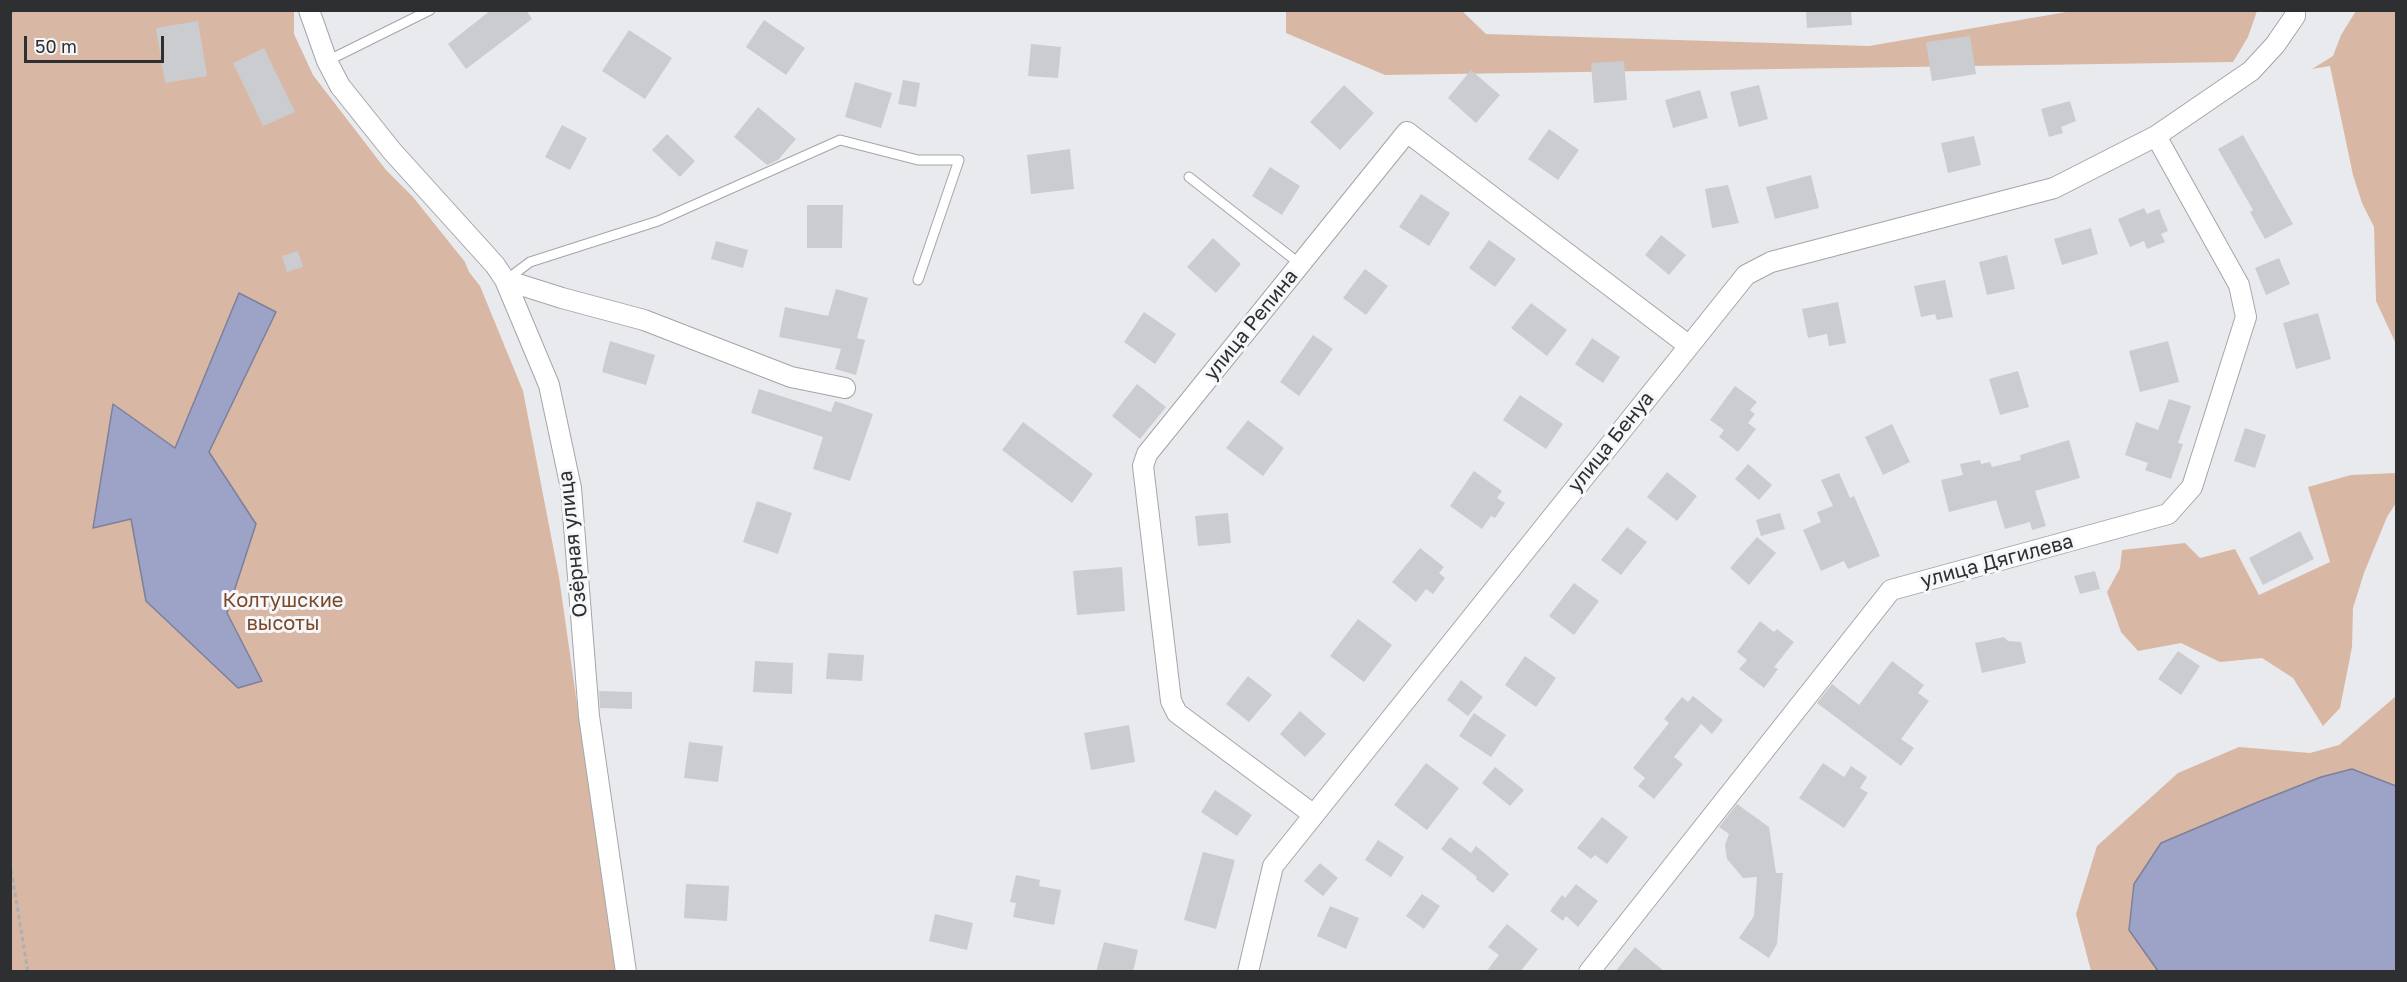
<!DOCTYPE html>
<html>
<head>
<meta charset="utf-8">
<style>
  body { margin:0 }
  #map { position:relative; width:2407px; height:982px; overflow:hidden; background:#e9eaed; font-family:"Golos Text",sans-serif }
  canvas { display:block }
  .frame { position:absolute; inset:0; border:12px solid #2e2f30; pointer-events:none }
  .scale { position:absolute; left:24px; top:36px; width:140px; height:27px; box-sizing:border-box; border:3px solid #2e2f30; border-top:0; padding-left:8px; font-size:18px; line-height:21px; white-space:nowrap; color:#2e2f30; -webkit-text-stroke:4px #f6f7fa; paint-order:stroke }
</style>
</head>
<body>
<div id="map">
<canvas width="2407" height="982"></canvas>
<div class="frame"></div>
<div class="scale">50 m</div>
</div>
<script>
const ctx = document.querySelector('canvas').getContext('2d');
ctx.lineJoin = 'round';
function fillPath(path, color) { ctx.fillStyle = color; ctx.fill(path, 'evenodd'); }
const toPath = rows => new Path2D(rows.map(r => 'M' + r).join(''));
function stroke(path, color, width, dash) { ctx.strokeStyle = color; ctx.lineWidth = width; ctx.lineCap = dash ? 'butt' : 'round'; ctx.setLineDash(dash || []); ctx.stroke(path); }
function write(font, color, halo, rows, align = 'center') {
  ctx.font = font + ' "Golos Text",sans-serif'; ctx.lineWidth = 6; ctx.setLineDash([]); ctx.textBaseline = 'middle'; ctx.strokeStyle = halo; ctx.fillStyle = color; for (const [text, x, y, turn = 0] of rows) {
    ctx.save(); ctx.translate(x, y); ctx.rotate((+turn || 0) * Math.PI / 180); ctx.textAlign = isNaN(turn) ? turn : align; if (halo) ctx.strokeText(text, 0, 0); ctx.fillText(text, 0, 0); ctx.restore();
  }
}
const green = toPath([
  [1461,10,1486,34,1869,46,2072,11,2257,11,2248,37,2233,62,1385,75,1286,33,1286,11],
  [10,11,294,11,294,34,313,75,386,170,413,197,465,262,469,272,480,286,523,391,559,577,615,971,11,971],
  [2356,11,2396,11,2396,344,2376,301,2374,227,2362,203,2353,175,2330,66,2312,69,2333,56,2341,35],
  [2396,473,2396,503,2387,517,2364,573,2353,608,2352,647,2340,708,2323,726,2293,678,2262,658,2220,662,2181,643,2138,651,2121,632,2107,592,2120,568,2122,550,2185,543,2200,558,2235,549,2259,595,2330,562,2308,487,2351,475],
  [2396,696,2396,971,2091,971,2076,914,2097,846,2178,773,2239,747,2310,753,2339,745]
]);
const water = toPath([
  [239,293,276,312,209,452,256,524,227,613,262,681,238,688,146,601,131,519,93,528,113,404,175,448,239,293],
  [2352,769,2396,786,2396,971,2158,971,2129,930,2134,884,2161,843,2258,802,2321,777,2352,769]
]);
const building = toPath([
  [491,10,526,10,532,19,466,69,448,44],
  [1806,10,1851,10,1852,25,1807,28],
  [764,20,805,48,786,75,746,47],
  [198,21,207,76,165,83,156,28],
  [629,30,672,58,645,99,602,71],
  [1970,36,1976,74,1932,81,1926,42],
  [1031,44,1061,47,1058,78,1028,76],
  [264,48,295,112,263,126,233,63],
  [1624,61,1627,100,1594,103,1591,63],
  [1471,70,1500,95,1476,123,1448,98],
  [903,80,920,83,916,107,898,104],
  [855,82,892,93,881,128,845,117],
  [1344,85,1374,113,1340,150,1310,122],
  [1759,85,1768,119,1739,127,1730,92],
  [1700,90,1708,118,1673,128,1665,100],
  [2070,101,2076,121,2061,127,2063,133,2049,137,2041,109],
  [758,107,796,139,778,160,767,165,734,137],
  [562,125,587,138,570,170,545,157],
  [1549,129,1579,150,1558,180,1528,159],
  [667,134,695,161,680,177,652,150],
  [2243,135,2293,224,2265,239,2250,212,2253,210,2218,149],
  [1974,136,1981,165,1948,173,1941,143],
  [1070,149,1074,189,1031,194,1027,155],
  [1270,167,1300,186,1282,215,1252,196],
  [1811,175,1819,208,1775,219,1766,187],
  [1728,185,1739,223,1712,228,1705,189],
  [1421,194,1450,213,1429,246,1399,227],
  [807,205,843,205,842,248,807,248],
  [2144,208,2147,214,2159,209,2168,231,2161,234,2165,242,2147,249,2144,241,2130,247,2118,219],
  [2091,228,2098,254,2062,265,2054,239],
  [1661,235,1686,255,1669,275,1645,255],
  [1213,238,1241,264,1216,293,1187,267],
  [1489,240,1516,259,1495,287,1469,268],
  [716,241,748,250,743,268,711,259],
  [298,251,303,267,287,272,282,256],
  [2007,255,2015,289,1987,295,1979,262],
  [2279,258,2290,284,2266,295,2255,268],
  [1365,269,1388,286,1366,315,1343,298],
  [1945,280,1953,317,1937,320,1935,314,1921,317,1914,286],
  [836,289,868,298,857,338,865,340,856,375,835,369,841,349,779,337,785,307,828,316],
  [1838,302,1846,343,1829,346,1827,334,1808,338,1802,309],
  [1531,303,1567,330,1547,356,1511,328],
  [1144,312,1176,334,1155,364,1124,342],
  [2318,313,2331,359,2296,369,2283,323],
  [1313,335,1333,349,1299,396,1280,382],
  [1592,338,1620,357,1603,383,1575,364],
  [610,341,655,355,646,385,602,372],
  [2168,341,2179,382,2140,392,2129,351],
  [2018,371,2029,407,2000,415,1989,379],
  [1137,384,1166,407,1140,439,1112,416],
  [1735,386,1757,402,1750,410,1755,414,1748,423,1756,429,1738,452,1719,437,1724,430,1710,420],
  [759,389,831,412,835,401,873,414,850,481,813,469,823,437,751,413],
  [1520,395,1563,424,1546,449,1503,420],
  [2169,399,2191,406,2178,443,2183,444,2171,479,2145,470,2148,463,2125,455,2136,422,2158,430],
  [1248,420,1284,448,1263,476,1226,448],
  [1023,422,1093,474,1072,503,1002,450],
  [1892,424,1910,462,1883,475,1865,437],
  [2245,428,2266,435,2255,468,2234,461],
  [2069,440,2080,478,2035,491,2046,526,2032,530,2030,522,2005,529,1996,500,1949,512,1941,480,1963,475,1960,464,1980,460,1981,464,1990,462,1992,467,2021,460,2020,455],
  [1748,464,1772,485,1759,500,1735,479],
  [1474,471,1502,491,1497,498,1505,503,1495,518,1491,516,1482,529,1450,506],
  [1667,472,1697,496,1677,521,1647,497],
  [1839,473,1850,498,1854,496,1880,556,1848,569,1844,561,1821,571,1803,530,1821,522,1817,512,1833,506,1821,480],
  [757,501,792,513,778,554,743,542],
  [1228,513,1231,543,1198,546,1195,516],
  [1780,513,1785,529,1761,536,1756,520],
  [1627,527,1647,542,1621,575,1601,560],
  [2300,531,2314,559,2263,585,2249,558],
  [1757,537,1776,553,1749,585,1730,568],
  [1420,548,1444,567,1439,573,1445,578,1433,594,1426,589,1416,602,1392,582],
  [1122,567,1125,611,1077,615,1073,571],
  [2095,571,2100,589,2080,594,2074,576],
  [1574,583,1599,601,1574,635,1549,616],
  [1358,619,1392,645,1364,682,1330,656],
  [1760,621,1774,632,1777,629,1794,642,1774,667,1778,669,1764,688,1739,669,1747,660,1737,652],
  [2004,637,2008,641,2021,642,2026,663,1982,673,1975,643],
  [2178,651,2200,666,2181,695,2158,679],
  [828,653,864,655,862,681,826,679],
  [1525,656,1556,678,1536,707,1505,685],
  [755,661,793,663,792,694,753,692],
  [1892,661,1924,685,1918,693,1929,701,1901,739,1914,748,1901,766,1817,703,1832,684,1859,705],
  [1248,676,1272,695,1249,722,1226,704],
  [1461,680,1483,697,1468,716,1447,700],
  [599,691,632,692,632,709,600,708],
  [1693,696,1723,720,1712,734,1701,724,1674,757,1683,764,1654,799,1638,786,1645,778,1633,768,1669,723,1664,719,1682,697,1688,702],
  [1300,711,1326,734,1305,757,1280,734],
  [1474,713,1506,735,1491,757,1459,736],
  [1129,725,1135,762,1091,770,1084,733],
  [689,742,723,746,718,782,684,778],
  [1426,763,1459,788,1427,830,1394,805],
  [1823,763,1844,777,1851,766,1867,777,1860,788,1868,793,1844,828,1799,798],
  [1495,767,1524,790,1510,806,1482,783],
  [1215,790,1252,815,1237,836,1201,812],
  [1737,804,1769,827,1776,873,1783,873,1777,944,1769,958,1739,938,1754,916,1757,877,1743,878,1727,859,1725,845,1729,834,1719,827],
  [1602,817,1628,837,1607,864,1595,855,1591,859,1577,848],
  [1450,837,1471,853,1476,846,1509,874,1493,893,1476,879,1477,877,1441,849],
  [1378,840,1404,857,1391,877,1365,860],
  [1203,852,1235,860,1216,929,1184,920],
  [1320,863,1338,878,1323,896,1304,881],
  [1016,875,1040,880,1039,886,1061,890,1054,925,1013,917,1016,903,1010,902],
  [686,884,729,886,727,921,684,918],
  [1576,884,1598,901,1578,927,1566,916,1563,921,1550,911,1562,895,1565,898],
  [1422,894,1440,906,1424,929,1406,916],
  [1330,906,1359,918,1346,949,1317,936],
  [935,914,973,923,967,950,929,941],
  [1507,924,1538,949,1520,972,1486,972,1499,955,1488,947],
  [1104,942,1138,950,1133,972,1096,972],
  [1635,947,1665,972,1615,972]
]);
const path = toPath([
  [10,13,16,10],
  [10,863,28,972]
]);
const service = toPath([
  [327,61,430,10],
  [1189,177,1300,264],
  [506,280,530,262,658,221,840,140,918,160,959,160,918,280]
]);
const minor = toPath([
  [309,10,327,61,340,86,392,151,495,265,505,280,549,385,571,488,589,716,626,972],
  [505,280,562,298,644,320,791,377,845,388],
  [1314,815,1177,713,1171,701,1143,466,1147,454,1407,132,1688,345],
  [1248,972,1273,866,1746,275,1771,262,2054,188,2156,136,2251,71,2275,45,2295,16,2295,10],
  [1589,972,1891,590,2168,514,2192,487,2246,317,2239,285,2156,136]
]);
const streetNames = [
  ["улица Репина",1251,325,-51],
  ["улица Бенуа",1611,442,-51],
  ["Озёрная улица",573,544,-96],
  ["улица Дягилева",1997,561,-15]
];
const parkNames = [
  ["Колтушские",283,601],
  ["высоты",283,624]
];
fillPath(green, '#d8b8a4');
fillPath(water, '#9da2c7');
stroke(water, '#7c809a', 1.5);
fillPath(building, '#cbcccf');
stroke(service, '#a4a5a8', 11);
stroke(minor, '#a4a5a8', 22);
stroke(path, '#aeafb2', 3, [4.5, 3]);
stroke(service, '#fff', 9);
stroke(minor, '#fff', 20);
write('20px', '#2e2f30', '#f6f7fa', streetNames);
write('20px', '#7b4927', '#f6f7fa', parkNames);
</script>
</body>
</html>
